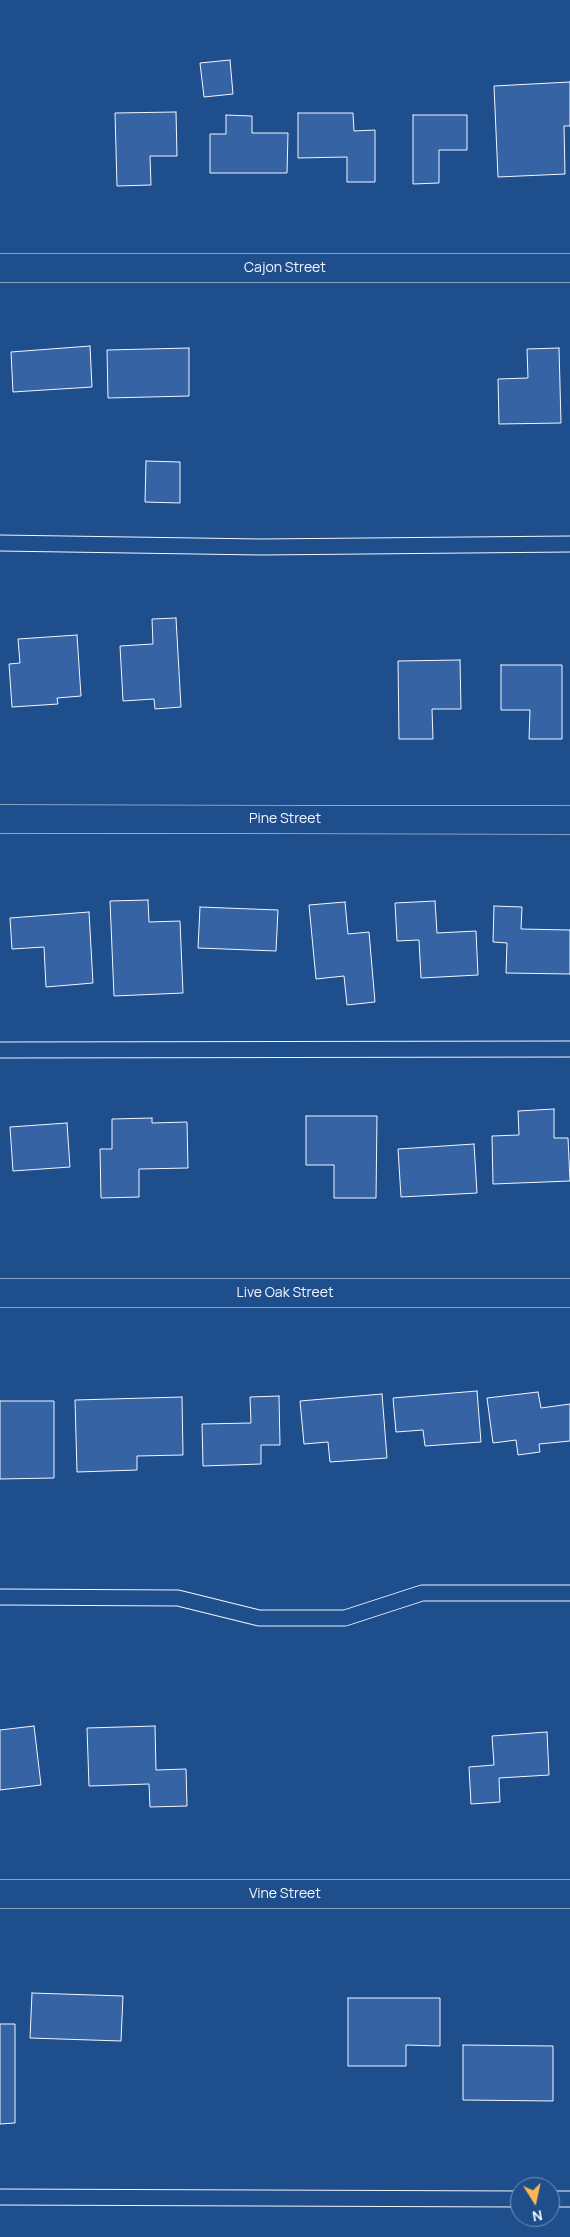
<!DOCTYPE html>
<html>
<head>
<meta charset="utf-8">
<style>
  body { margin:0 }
  #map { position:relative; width:570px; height:2237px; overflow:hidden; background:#1f4e8c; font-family:Manrope,sans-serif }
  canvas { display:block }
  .north { position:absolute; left:510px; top:2177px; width:50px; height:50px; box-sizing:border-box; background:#1f4e8c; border:1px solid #7391ba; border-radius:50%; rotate:170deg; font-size:14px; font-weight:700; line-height:20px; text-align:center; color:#f2f6ff }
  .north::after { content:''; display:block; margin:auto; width:18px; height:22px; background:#ffb74d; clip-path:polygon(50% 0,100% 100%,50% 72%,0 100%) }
</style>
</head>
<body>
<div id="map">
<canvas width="570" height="2237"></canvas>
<div class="north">N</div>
</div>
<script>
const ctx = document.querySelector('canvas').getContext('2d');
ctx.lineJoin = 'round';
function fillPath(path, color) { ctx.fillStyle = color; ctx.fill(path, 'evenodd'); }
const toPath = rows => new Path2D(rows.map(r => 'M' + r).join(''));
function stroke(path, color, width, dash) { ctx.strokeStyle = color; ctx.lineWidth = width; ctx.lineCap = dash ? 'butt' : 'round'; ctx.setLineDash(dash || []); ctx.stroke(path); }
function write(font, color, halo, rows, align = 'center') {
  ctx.font = font + ' Manrope,sans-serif'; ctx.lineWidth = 4; ctx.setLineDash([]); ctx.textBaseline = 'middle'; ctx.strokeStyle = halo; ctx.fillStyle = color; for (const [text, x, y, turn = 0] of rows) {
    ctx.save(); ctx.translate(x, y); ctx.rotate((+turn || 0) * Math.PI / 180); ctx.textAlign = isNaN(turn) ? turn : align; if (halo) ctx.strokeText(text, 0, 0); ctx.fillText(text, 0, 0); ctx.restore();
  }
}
const building = toPath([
  [230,60,233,94,204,97,200,63,230,60],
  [570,82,570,126,564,126,565,174,498,177,494,86,570,82],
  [176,112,177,156,150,156,151,185,117,186,115,113,176,112],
  [298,113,353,113,354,131,375,130,375,182,347,182,347,157,298,158,298,113],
  [226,115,252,116,252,133,288,133,287,173,210,173,210,134,226,134,226,115],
  [413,115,467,115,467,150,439,150,439,183,413,184,413,115],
  [90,346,92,387,13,392,11,352,90,346],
  [189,348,189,396,108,398,107,350,189,348],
  [559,348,561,423,499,424,498,379,528,378,527,349,559,348],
  [146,461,180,462,180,503,145,502,146,461],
  [176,618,181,707,155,709,154,699,123,701,120,646,153,644,152,619,176,618],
  [77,635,81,696,57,698,58,704,12,707,9,664,20,663,18,639,77,635],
  [460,660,461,709,432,709,433,739,399,739,398,661,460,660],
  [501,665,562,665,562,739,529,739,530,710,501,710,501,665],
  [148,900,149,922,180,921,183,993,114,996,110,901,148,900],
  [435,901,437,933,476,931,478,975,421,978,419,940,397,941,395,903,435,901],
  [345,902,348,934,369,932,375,1002,347,1005,344,976,316,979,309,905,345,902],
  [494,906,522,907,521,929,570,930,570,974,506,973,507,943,493,942,494,906],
  [200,907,278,910,276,951,198,948,200,907],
  [89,912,93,983,46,987,44,947,12,949,10,918,89,912],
  [554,1109,554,1138,568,1138,570,1181,493,1184,492,1136,519,1135,518,1111,554,1109],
  [306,1116,377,1116,376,1198,334,1198,334,1165,306,1165,306,1116],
  [152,1118,152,1123,187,1122,188,1168,139,1169,139,1197,101,1198,100,1149,112,1149,112,1119,152,1118],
  [67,1123,70,1167,13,1171,10,1127,67,1123],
  [474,1144,477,1193,401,1197,398,1149,474,1144],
  [477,1391,481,1442,425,1446,423,1430,396,1432,393,1398,477,1391],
  [538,1392,541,1408,570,1404,570,1441,539,1444,540,1452,518,1455,516,1440,493,1443,487,1398,538,1392],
  [382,1394,387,1458,330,1462,328,1442,304,1444,300,1401,382,1394],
  [279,1396,280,1445,261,1445,261,1464,203,1466,202,1424,251,1423,250,1397,279,1396],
  [182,1397,183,1455,137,1456,137,1470,77,1472,75,1400,182,1397],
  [0,1401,54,1401,54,1478,0,1479,0,1401],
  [34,1726,41,1785,0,1790,0,1730,34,1726],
  [155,1726,156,1770,186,1769,187,1806,150,1807,149,1784,89,1786,87,1728,155,1726],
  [547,1732,549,1775,499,1778,500,1802,471,1804,469,1767,494,1765,492,1736,547,1732],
  [32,1993,123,1996,121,2041,30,2038,32,1993],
  [348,1998,440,1998,440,2046,406,2045,406,2066,348,2066,348,1998],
  [0,2024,15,2024,15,2123,0,2124,0,2024],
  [463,2045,553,2046,553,2101,463,2100,463,2045]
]);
const service = toPath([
  [0,543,261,547,570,544],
  [0,1050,570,1049],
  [0,1597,178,1598,259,1618,345,1618,422,1593,570,1593],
  [0,2197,520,2199],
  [550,2199,570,2199]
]);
const minor = toPath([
  [0,268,570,268],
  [0,819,570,820],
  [0,1293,570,1293],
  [0,1894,570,1894]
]);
const streetNames = [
  ["Cajon Street",285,268],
  ["Pine Street",285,819],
  ["Live Oak Street",285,1293],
  ["Vine Street",285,1894]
];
fillPath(building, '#3563a3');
stroke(building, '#f2f6ff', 1);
stroke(service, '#f2f6ff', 17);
stroke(minor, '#f2f6ff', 29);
stroke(service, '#1f4e8c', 15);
stroke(minor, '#1f4e8c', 28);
write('14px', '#f2f6ff', '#1f4e8c', streetNames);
</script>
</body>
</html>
